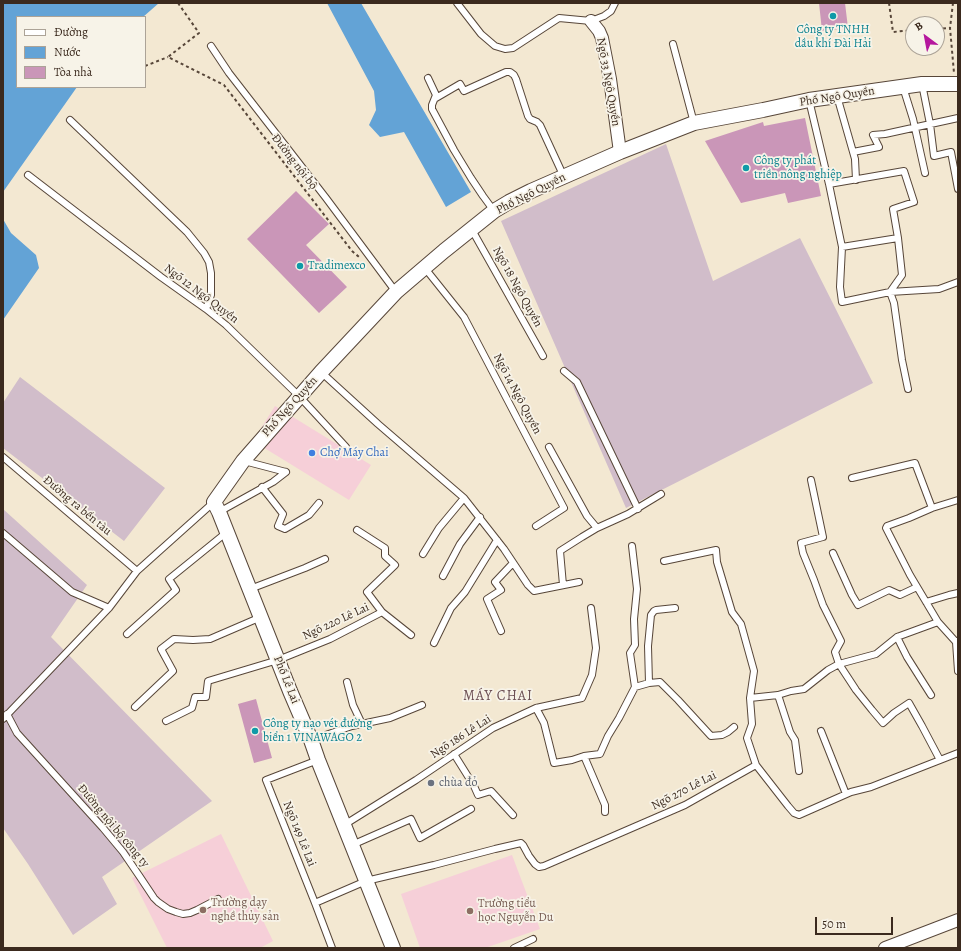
<!DOCTYPE html>
<html>
<head>
<meta charset="utf-8">
<style>
  body { margin:0 }
  #map { position:relative; width:961px; height:951px; overflow:hidden; background:#f3e8d2; font-family:Alegreya,serif }
  canvas { display:block }
  .frame { position:absolute; inset:0; border:4px solid #3b2a1e; pointer-events:none }
  .legend { position:absolute; left:16px; top:16px; width:130px; height:72px; box-sizing:border-box; background:#f7f3e8; border:1px solid #aca397; margin:0; padding:5px 7px; list-style:none; font-size:12px; color:#3b2a1e }
  .legend li { display:flex; align-items:center; gap:8px; height:20px }
  .legend b { width:20px; border:1px solid #aca397 }
  .north { position:absolute; left:905px; top:16px; width:40px; height:40px; box-sizing:border-box; background:#f7f3e8; border:1px solid #aca397; border-radius:50%; rotate:328deg; font-size:11px; font-weight:700; line-height:16px; text-align:center; color:#3b2a1e }
  .north::after { content:''; display:block; margin:auto; width:14px; height:18px; background:#b5179e; clip-path:polygon(50% 0,100% 100%,50% 72%,0 100%) }
  .scale { position:absolute; left:815px; top:917px; width:78px; height:18px; box-sizing:border-box; border:2px solid #3b2a1e; border-top:0; padding-left:5px; font-size:12px; line-height:14px; white-space:nowrap; color:#3b2a1e; -webkit-text-stroke:3px #f7f3e8; paint-order:stroke }
</style>
</head>
<body>
<div id="map">
<canvas width="961" height="951"></canvas>
<div class="frame"></div>
<ul class="legend">
<li><b style="height:5px;background:#fff"></b>Đường</li>
<li><b style="height:11px;background:#63a3d6"></b>Nước</li>
<li><b style="height:11px;background:#ca96b8"></b>Tòa nhà</li>
</ul>
<div class="north">B</div>
<div class="scale">50 m</div>
</div>
<script>
const ctx = document.querySelector('canvas').getContext('2d');
ctx.lineJoin = 'round';
function fillPath(path, color) { ctx.fillStyle = color; ctx.fill(path, 'evenodd'); }
const toPath = rows => new Path2D(rows.map(r => 'M' + r).join(''));
function stroke(path, color, width, dash) { ctx.strokeStyle = color; ctx.lineWidth = width; ctx.lineCap = dash ? 'butt' : 'round'; ctx.setLineDash(dash || []); ctx.stroke(path); }
function write(font, color, halo, rows, align = 'center') {
  ctx.font = font + ' Alegreya,serif'; ctx.lineWidth = 3.5; ctx.setLineDash([]); ctx.textBaseline = 'middle'; ctx.strokeStyle = halo; ctx.fillStyle = color; for (const [text, x, y, turn = 0] of rows) {
    ctx.save(); ctx.translate(x, y); ctx.rotate((+turn || 0) * Math.PI / 180); ctx.textAlign = isNaN(turn) ? turn : align; if (halo) ctx.strokeText(text, 0, 0); ctx.fillText(text, 0, 0); ctx.restore();
  }
}
const built = toPath([
  [275,406,371,465,349,500,253,441],
  [221,834,273,941,260,948,167,948,132,878],
  [512,855,540,929,485,948,420,948,401,894]
]);
const industrial = toPath([
  [666,144,713,281,800,238,873,383,626,508,501,221],
  [20,377,165,488,124,541,3,448,3,403],
  [3,509,87,585,51,637,212,801,102,877,117,904,73,935,28,864,3,828]
]);
const water = toPath([
  [3,3,159,3,143,17,17,17,17,87,77,87,3,192],
  [327,3,361,3,471,192,446,207,404,132,380,137,369,125,376,110,374,91],
  [3,219,11,233,36,255,39,268,3,320]
]);
const building = toPath([
  [819,3,845,3,848,28,822,31],
  [805,118,821,196,788,203,785,193,741,203,705,141,763,122,764,126],
  [296,191,329,224,306,245,347,287,319,313,247,239],
  [256,699,272,758,254,763,238,704]
]);
const path = toPath([
  [178,3,199,33,168,57,224,85,352,251,359,257],
  [889,3,893,32,913,30],
  [953,3,950,28,954,73],
  [937,29,950,28],
  [145,66,168,57]
]);
const service = toPath([
  [457,3,481,34,495,46,505,49,513,48,559,18,591,21,604,16,611,11,615,3],
  [673,44,694,123],
  [211,46,229,73,326,198,396,292],
  [428,78,436,95,432,105,432,109,454,150,471,178,483,196,494,211],
  [922,84,930,124,934,156,951,152,958,189],
  [903,87,913,119,925,173],
  [837,96,855,159,856,180],
  [436,98,460,84,464,91,506,72,510,72,514,75,516,79,528,116,530,119,537,122,540,125,564,177],
  [809,100,829,184,842,247,840,287,842,302,890,292,894,303,902,360,908,389],
  [70,120,187,232,204,253,209,262,211,273,211,295,206,309],
  [853,152,879,147,873,135,885,134,958,118],
  [28,175,161,277,206,309,226,325,299,396,346,447],
  [829,184,904,171,914,202,893,209,898,238],
  [472,230,543,356],
  [842,247,898,238,902,275,890,292,939,289,958,282],
  [424,267,464,317,564,508,536,526],
  [564,371,577,382,638,509],
  [321,372,378,424,464,498,504,549,528,585,534,591,579,582],
  [549,447,587,516,597,528],
  [3,457,137,571],
  [244,461,286,472],
  [852,478,915,463,932,508],
  [811,480,823,537,801,543,803,553,814,580,823,605,841,641,835,652,839,664,856,690,872,710,883,723,894,713,909,703,922,726,940,760],
  [262,487,283,514,278,526,285,529,309,515,319,503],
  [219,512,273,482,286,472],
  [3,533,72,592,109,608],
  [833,553,852,595,858,605,889,590,900,595,917,587],
  [423,554,439,528,464,498],
  [443,576,460,544,480,517],
  [563,585,560,551,582,537,597,528,628,514,661,494],
  [250,589,305,568,325,559],
  [926,602,949,595,958,593],
  [382,612,411,635],
  [938,622,910,575,886,528,887,526,909,518,932,508,958,500],
  [501,631,487,599,501,590,495,582,513,563],
  [127,634,176,590,169,579,227,532],
  [897,637,907,657,931,695],
  [956,642,958,671],
  [434,643,451,608,465,592,497,540],
  [347,682,353,705,362,724],
  [649,683,648,646,651,615,654,611,656,610,675,608],
  [635,687,649,683,660,682,678,700,711,736,722,735,728,732,734,727],
  [778,695,791,691,804,689,828,670,839,664,876,654,897,637,938,622,956,642,958,641],
  [750,698,778,695,790,732,795,740,799,771],
  [135,707,173,671,161,649,174,639,193,640,210,639,261,617],
  [536,708,544,723,554,763,572,760,584,756,605,805,605,812],
  [7,714,17,733,103,828,123,852,140,877,154,898,158,902,168,909,176,912,183,914,190,913,197,910,218,899],
  [3,719,109,608,137,571,214,502],
  [166,721,192,708,195,697,206,697,208,681,278,660,330,639,382,612,367,592,395,565,385,556,385,548,357,530],
  [821,731,846,794],
  [311,740,352,726,390,718,422,705],
  [454,754,474,786,478,795,491,791,513,815],
  [584,756,600,754,608,736,619,718,635,687,630,653,635,645,634,619,637,589,632,546],
  [318,760,266,780,315,903,332,948],
  [756,765,788,806,794,813,799,815,851,792,871,787,958,753],
  [344,825,416,780,493,728,536,708,582,698,592,675,596,648,591,608],
  [352,845,411,819,420,838,471,809],
  [315,903,366,881,434,865,495,849,521,843,523,845,529,856,535,864,539,867,544,866,685,805,756,765,747,738,752,724,750,698,754,671,741,624,732,612,717,562,716,550,664,561],
  [514,948,533,939]
]);
const minor = toPath([
  [591,21,599,31,602,38,610,79,620,152],
  [885,948,958,920]
]);
const tertiary = toPath([
  [393,948,318,760,311,740,290,691,219,512,214,502,243,461,321,372,396,292,444,251,494,211,509,202,531,191,620,152,694,123,763,110,809,100,922,84,958,84]
]);
const markers = [
  [833,16,4,"#0f9aa8"],
  [746,168,4,"#0f9aa8"],
  [300,266,4,"#0f9aa8"],
  [312,453,4,"#3f7fe0"],
  [255,731,4,"#0f9aa8"],
  [431,783,4,"#6b7280"],
  [203,910,4,"#8d6e63"],
  [470,911,4,"#8d6e63"]
];
const cultureNames = [
  ["Công ty TNHH",833,30,"center"],
  ["dầu khí Đài Hải",833,44,"center"],
  ["Công ty phát",754,161],
  ["triền nông nghiệp",754,175],
  ["Tradimexco",308,266],
  ["Công ty nạo vét đường",263,724],
  ["biển 1 VINAWAGO 2",263,738]
];
const streetNames = [
  ["Ngõ 33 Ngô Quyền",608,82,80],
  ["Phố Ngô Quyền",837,97,-9],
  ["Đường nội bộ",294,162,52],
  ["Phố Ngô Quyền",531,194,-27],
  ["Ngõ 18 Ngô Quyền",517,287,61],
  ["Ngõ 12 Ngô Quyền",201,294,37],
  ["Ngõ 14 Ngô Quyền",517,394,62],
  ["Phố Ngô Quyền",290,407,-48],
  ["Đường ra bến tàu",77,506,40],
  ["Ngõ 220 Lê Lai",336,622,-25],
  ["Phố Lê Lai",286,680,68],
  ["Ngõ 186 Lê Lai",461,737,-33],
  ["Ngõ 270 Lê Lai",684,791,-27],
  ["Đường nội bộ công ty",113,826,50],
  ["Ngõ 149 Lê Lai",299,834,68]
];
const shopNames = [
  ["Chợ Máy Chai",320,453]
];
const worshipNames = [
  ["chùa đỏ",439,783]
];
const educationNames = [
  ["Trường dạy",211,903],
  ["nghề thủy sản",211,917],
  ["Trường tiểu",478,904],
  ["học Nguyễn Du",478,918]
];
const quarterNames = [
  ["MÁY CHAI",498,697]
];
fillPath(built, '#f6cfd8');
fillPath(industrial, '#d1bdca');
fillPath(water, '#63a3d6');
fillPath(building, '#ca96b8');
stroke(service, '#574639', 8);
stroke(minor, '#574639', 14);
stroke(tertiary, '#574639', 16);
stroke(path, '#574639', 2, [3, 3]);
stroke(service, '#fff', 6);
stroke(minor, '#fff', 12);
stroke(tertiary, '#fff', 14);
for (const [x, y, r, color] of markers) { const dot = new Path2D(); dot.arc(x, y, r, 0, 2 * Math.PI); ctx.fillStyle = color; ctx.fill(dot); stroke(dot, '#f7f3e8', 1.5); }
write('12px', '#0d838f', '#f7f3e8', cultureNames, 'left');
write('12px', '#3b2a1e', '#f7f3e8', streetNames);
write('12px', '#366cbe', '#f7f3e8', shopNames, 'left');
write('12px', '#5b616d', '#f7f3e8', worshipNames, 'left');
write('12px', '#785e54', '#f7f3e8', educationNames, 'left');
ctx.letterSpacing = '1px';
write('14px', '#6d5054', '#f7f3e8', quarterNames);
ctx.letterSpacing = '0px';
</script>
</body>
</html>
